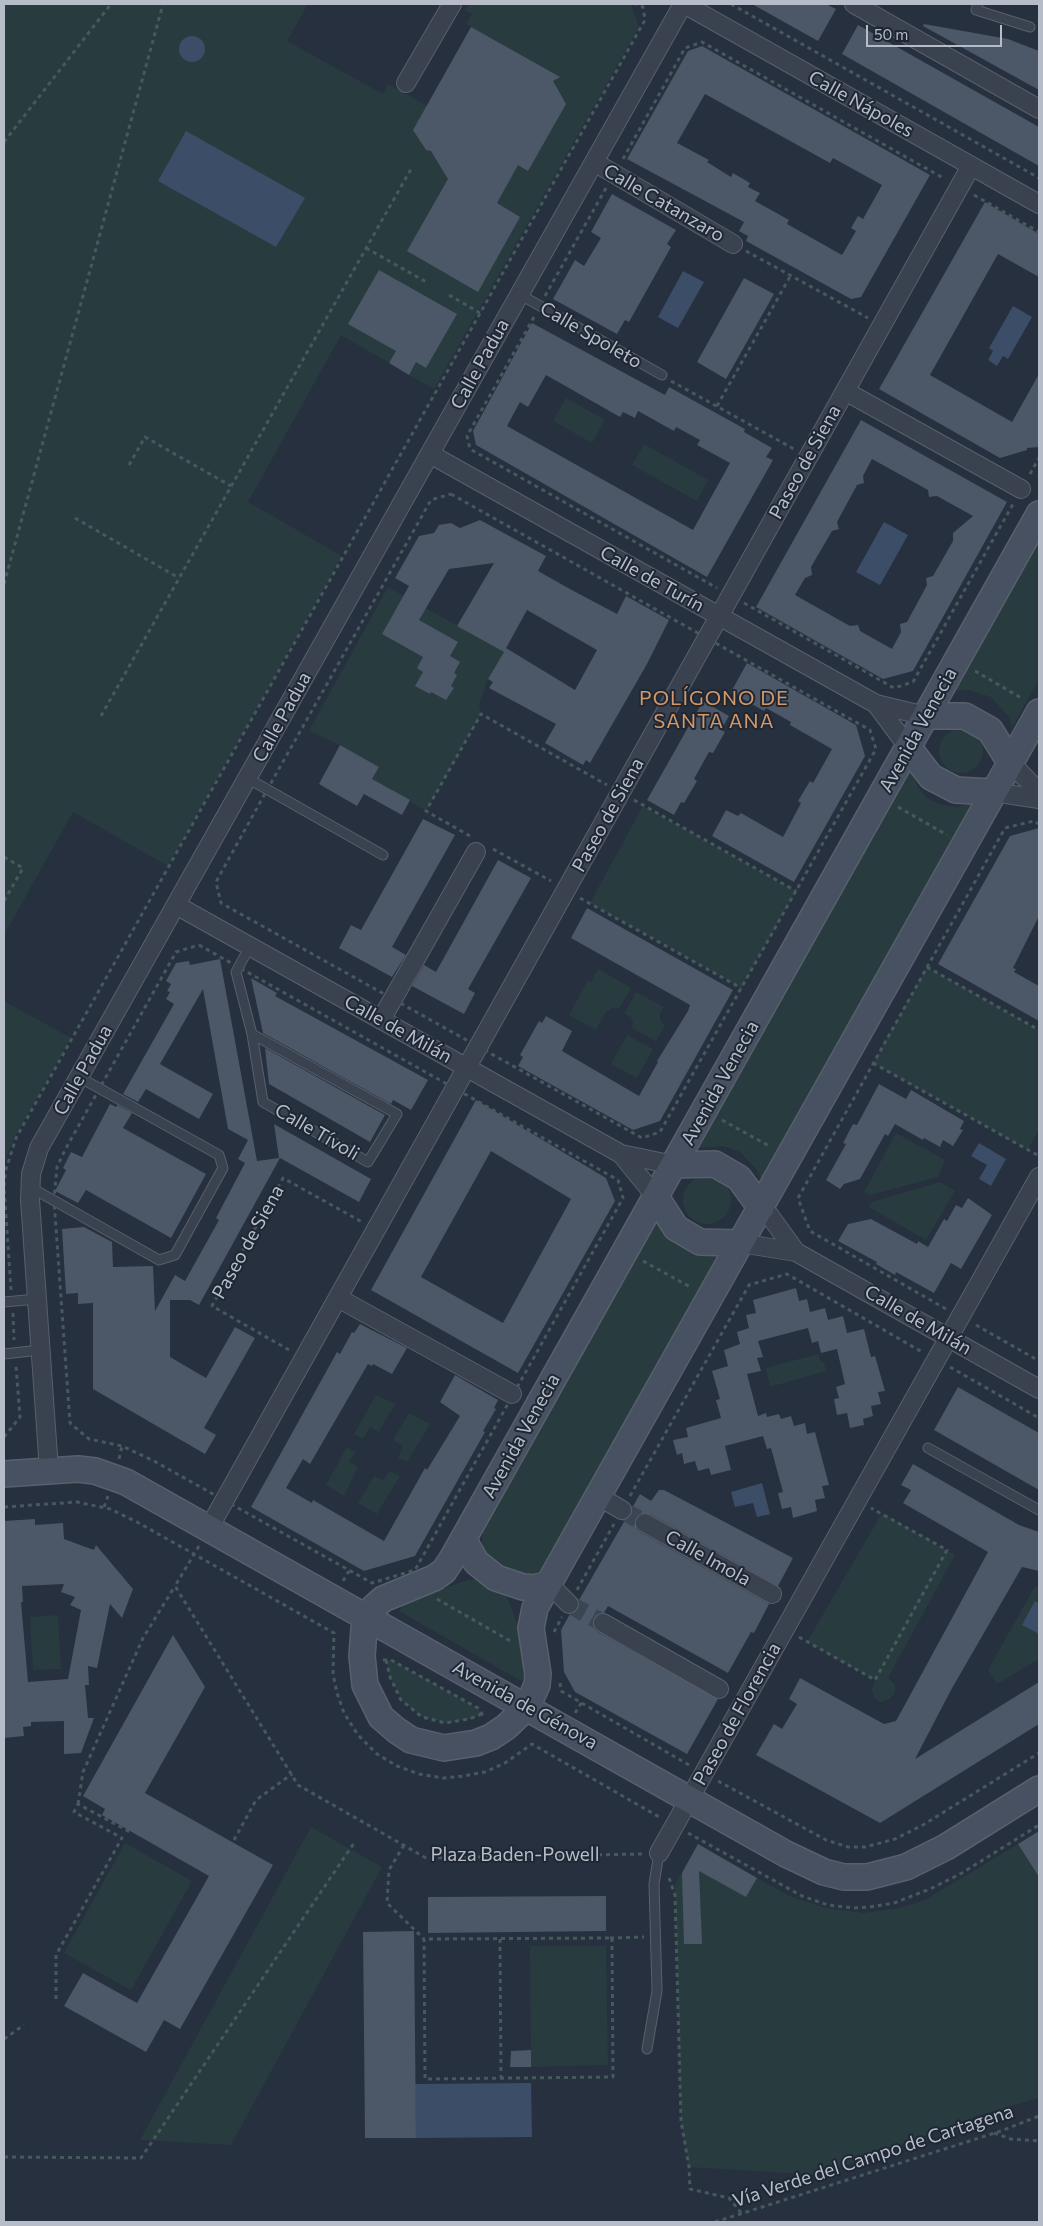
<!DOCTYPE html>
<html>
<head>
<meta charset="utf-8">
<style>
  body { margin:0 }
  #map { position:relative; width:1043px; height:2226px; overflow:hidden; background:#26303f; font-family:Commissioner,sans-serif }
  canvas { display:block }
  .frame { position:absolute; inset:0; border:5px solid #b6bdc9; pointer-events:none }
  .scale { position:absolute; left:866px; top:25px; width:136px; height:22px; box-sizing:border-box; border:2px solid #b6bdc9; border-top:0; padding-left:6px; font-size:15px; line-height:18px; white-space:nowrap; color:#b6bdc9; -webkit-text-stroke:4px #1f2734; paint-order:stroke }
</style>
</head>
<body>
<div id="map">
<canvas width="1043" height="2226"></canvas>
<div class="frame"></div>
<div class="scale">50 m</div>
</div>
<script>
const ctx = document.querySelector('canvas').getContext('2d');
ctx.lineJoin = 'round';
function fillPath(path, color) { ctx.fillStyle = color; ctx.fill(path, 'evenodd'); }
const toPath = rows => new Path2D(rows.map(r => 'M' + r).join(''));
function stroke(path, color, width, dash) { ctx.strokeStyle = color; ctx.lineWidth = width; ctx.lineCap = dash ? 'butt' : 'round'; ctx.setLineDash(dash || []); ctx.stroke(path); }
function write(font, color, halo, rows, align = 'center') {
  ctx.font = font + ' Commissioner,sans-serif'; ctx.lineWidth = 4; ctx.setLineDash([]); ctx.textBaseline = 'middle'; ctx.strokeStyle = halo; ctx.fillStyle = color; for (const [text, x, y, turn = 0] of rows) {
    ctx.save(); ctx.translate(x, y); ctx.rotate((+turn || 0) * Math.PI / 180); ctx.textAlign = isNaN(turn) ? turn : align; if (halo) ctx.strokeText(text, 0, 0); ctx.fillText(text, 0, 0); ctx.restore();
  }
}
const green = toPath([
  [4,4,308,4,287,41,383,94,388,84,427,106,471,27,466,24,472,14,465,10,469,4,631,4,639,27,434,389,341,335,248,502,342,556,168,866,73,812,4,935],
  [566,398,605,420,592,443,553,421],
  [644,444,708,480,697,501,632,465],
  [1039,537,1039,679,1012,728,1009,717,991,697,969,690,953,691],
  [388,587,504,652,488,679,479,704,481,714,426,811,372,779,379,767,340,745,309,731],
  '939 751a22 22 0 1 1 44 0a22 22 0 1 1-44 0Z',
  [910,768,918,787,927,798,942,805,957,807,972,803,762,1180,756,1169,740,1152,723,1146,697,1148],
  [643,806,796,891,741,988,590,903],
  [927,967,1039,1030,1039,1129,1028,1150,873,1063],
  [598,969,631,988,619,1009,612,1008,606,1012,596,1030,569,1015,588,980,591,982],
  [636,992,664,1007,660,1014,660,1020,665,1026,656,1041,632,1028,633,1022,631,1017,624,1014],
  [4,1001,71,1038,14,1138,4,1164],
  [627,1035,653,1049,637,1078,611,1064],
  [896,1133,945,1160,938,1177,870,1195,864,1192],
  '683 1200a24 24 0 1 1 48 0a24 24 0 1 1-48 0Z',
  [940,1182,955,1191,926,1240,869,1207,872,1202],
  [659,1221,719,1256,544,1569,523,1577,511,1576,485,1553,482,1543,483,1532,486,1520,652,1226],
  [818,1354,821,1362,824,1363,826,1371,770,1387,766,1368],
  [376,1395,395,1404,379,1432,370,1427,363,1439,354,1434],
  [409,1413,430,1424,407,1462,398,1458,403,1446,393,1440],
  [347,1447,355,1452,349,1462,358,1467,344,1496,326,1485],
  [390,1471,400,1476,377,1514,358,1503,374,1476,383,1480],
  [882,1513,955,1555,888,1678,895,1684,895,1692,890,1699,881,1702,875,1699,872,1690,875,1680,807,1642],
  [483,1578,495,1585,508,1599,519,1629,526,1675,521,1681,399,1611,405,1602,468,1580],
  [1039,1586,1039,1659,997,1684,988,1670,1034,1588],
  [58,1615,61,1669,33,1670,30,1617],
  [386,1660,391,1660,478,1708,482,1714,469,1719,445,1723,422,1717,401,1700,390,1677],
  [311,1827,382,1867,231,2145,140,2140],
  [125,1843,192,1881,131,1990,64,1953],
  [698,1844,789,1896,826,1908,864,1913,900,1908,925,1900,1018,1844,1039,1877,1039,2098,977,2116,820,2175,689,2167,681,2121,675,1884],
  [530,1946,606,1946,608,2065,531,2067]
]);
const water = toPath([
  '179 49a13 13 0 1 1 26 0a13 13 0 1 1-26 0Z',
  [186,131,305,198,276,247,158,181],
  [683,271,704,282,678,328,658,317],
  [1013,306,1032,317,1008,359,1003,356,997,366,988,360,993,351,989,348],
  [884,522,908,535,880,585,856,572],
  [979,1143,1006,1159,991,1186,979,1179,987,1165,971,1156],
  [762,1483,770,1514,757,1517,753,1503,735,1507,731,1492],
  [1035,1601,1039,1604,1039,1634,1022,1625],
  [531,2083,532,2137,416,2138,415,2084]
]);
const building = toPath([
  [752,4,826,4,836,9,818,41],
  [924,24,1008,39,1039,51,1039,90,923,26],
  [858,25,1039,127,1039,166,842,54],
  [471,27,560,77,553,81,566,104,528,171,518,165,497,203,520,217,478,292,407,251,448,179,431,151,426,150,413,130],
  [702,46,930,175,861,297,851,299,746,241,748,236,739,231,744,222,627,159,688,51],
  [705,94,830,163,833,158,882,185,863,219,858,216,851,228,856,231,842,255,787,224,789,220,755,201,760,193,748,187,750,183,733,173,731,177,707,162,709,160,677,143],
  [612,194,676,230,667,244,671,247,629,322,625,320,617,334,553,299,575,260,584,266,601,238,591,232],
  [985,202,1039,234,1039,277,998,254,930,375,1012,422,1039,374,1039,447,1027,448,1027,450,1000,458,879,389],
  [379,270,457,314,426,368,416,362,409,375,389,363,396,351,348,324],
  [744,278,774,294,726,379,697,362],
  [532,323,665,395,669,387,745,429,744,432,772,448,766,457,773,460,707,577,476,445,473,431],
  [546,375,620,417,623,412,635,418,638,411,674,431,676,427,700,440,697,445,730,463,693,530,507,426,520,402,528,407],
  [861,420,1007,502,913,671,883,679,756,607],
  [872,459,928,490,929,497,937,496,973,516,953,533,953,541,933,576,926,578,927,585,907,622,900,624,901,632,892,649,860,631,858,625,850,626,795,595,805,578,812,575,811,567,832,531,839,529,837,522,857,485,864,483,863,476],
  [480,520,546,556,538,571,570,589,617,614,626,596,669,620,647,664,590,763,586,760,583,765,545,743,556,724,489,688,493,682,488,679,504,652,457,626,494,563,449,569,419,620,458,642,450,656,460,662,454,673,457,675,451,686,454,688,446,700,431,692,430,694,415,686,423,672,417,668,423,657,382,634,409,586,395,578,419,536,434,533,439,525,451,523,460,528],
  [527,610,597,650,575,690,506,648,505,650],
  [747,663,856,725,865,756,794,882,712,836,726,810,738,816,741,813,783,837,801,803,798,801,810,781,813,783,832,749,790,725,791,722,766,708,764,711,731,692],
  [703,701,729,716,721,730,725,732,713,753,709,752,694,779,697,781,684,803,681,802,674,815,647,800],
  [340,745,379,767,372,779,410,800,402,815,364,794,357,806,319,784],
  [423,819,455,835,392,947,406,955,392,977,339,948,351,925,361,930],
  [1039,828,1039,916,1013,968,1016,969,1014,972,1039,986,1039,1021,938,964,1010,836],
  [498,860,531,878,468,989,475,993,464,1014,412,986,424,965,436,972],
  [587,908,733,990,660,1121,633,1130,518,1066,523,1057,520,1055,539,1021,542,1023,546,1016,572,1031,562,1051,639,1096,658,1062,657,1061,688,1011,690,1005,571,938],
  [220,959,257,1161,279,1158,274,1124,371,1179,359,1202,280,1158,199,1305,190,1300,170,1300,170,1357,206,1378,235,1327,255,1338,204,1428,216,1435,205,1454,93,1389,93,1303,78,1304,78,1293,66,1294,62,1229,84,1227,112,1242,113,1267,153,1266,155,1311,175,1275,185,1281,219,1220,216,1218,245,1163,238,1159,248,1140,228,1129,203,989,160,1064,213,1094,199,1119,146,1089,138,1102,123,1094,174,1004,166,999,170,992,167,991,171,984,166,981,176,963,189,961,190,965],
  [251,978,277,993,275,996,428,1080,411,1110,393,1100,391,1104,263,1033],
  [265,1048,385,1115,370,1142,269,1084],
  [879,1084,906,1099,911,1090,964,1121,960,1129,963,1130,953,1146,943,1140,940,1147,924,1138,923,1140,895,1124,888,1136,885,1134,860,1179,844,1184,840,1189,826,1180,846,1144,843,1143,853,1124,857,1125],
  [476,1100,606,1178,615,1201,518,1373,371,1290],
  [491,1151,571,1199,503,1323,421,1277],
  [110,1104,116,1107,117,1105,132,1113,123,1128,206,1174,171,1238,86,1190,78,1203,55,1191,66,1170,63,1168,71,1152,82,1157],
  [968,1198,992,1215,961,1269,951,1263,934,1293,896,1272,895,1275,876,1264,877,1262,838,1241,848,1224,871,1219,917,1244,918,1241,928,1247,944,1219,947,1221,956,1205,962,1208],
  [796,1288,799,1301,807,1299,810,1312,825,1308,828,1320,843,1316,847,1333,864,1329,871,1357,875,1356,885,1391,878,1392,881,1404,871,1406,873,1416,863,1419,864,1425,850,1428,847,1413,837,1415,834,1399,839,1398,836,1387,845,1384,837,1349,821,1353,818,1341,812,1343,808,1328,758,1341,763,1357,757,1358,761,1371,747,1374,758,1416,766,1413,767,1417,779,1414,781,1419,791,1416,794,1426,805,1423,807,1434,815,1432,829,1485,822,1486,825,1498,815,1500,817,1511,793,1518,791,1507,782,1509,778,1493,783,1492,771,1448,767,1449,763,1436,725,1446,731,1470,711,1475,709,1468,698,1471,695,1461,684,1464,682,1453,677,1455,673,1440,688,1437,686,1428,721,1418,716,1400,720,1399,712,1371,728,1366,724,1350,740,1344,737,1332,749,1328,746,1315,756,1313,753,1300],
  [360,1324,407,1348,392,1374,373,1364,372,1366,368,1364,310,1464,303,1459,286,1488,312,1503,313,1500,384,1541,425,1468,427,1470,460,1416,440,1402,455,1375,498,1400,494,1408,496,1409,483,1431,485,1432,415,1556,364,1571,251,1507,337,1352,340,1354,352,1332,354,1333],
  [958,1387,1039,1433,1039,1490,934,1430],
  [913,1464,1019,1525,1039,1532,1039,1571,1022,1567,951,1690,915,1759,1039,1682,1039,1724,880,1823,756,1755,774,1724,782,1729,797,1704,789,1699,800,1678,884,1724,896,1721,988,1552,903,1503,911,1490,901,1485],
  [659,1490,664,1490,793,1558,778,1586,650,1514,640,1514,636,1518,636,1528,640,1532,769,1604,754,1633,751,1632,728,1673,608,1606,604,1613,598,1614,594,1618,594,1628,598,1632,718,1699,687,1754,575,1692,564,1672,561,1630,570,1614,577,1611,579,1606,579,1600,625,1520,631,1515,632,1508,640,1494,651,1501],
  [35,1519,35,1525,63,1523,64,1539,94,1550,96,1545,133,1589,122,1618,110,1604,97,1668,88,1666,89,1685,85,1685,88,1718,94,1718,81,1753,64,1754,64,1721,31,1722,31,1726,23,1727,24,1736,4,1738,4,1521],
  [64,1584,61,1592,75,1597,70,1605,81,1610,68,1679,28,1682,21,1602,23,1602,22,1586],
  [173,1635,205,1687,145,1793,273,1865,180,2029,164,2020,146,2052,64,2006,83,1973,137,2003,209,1876,102,1815,105,1809,83,1796],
  [1039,1831,1039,1877,1018,1844],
  [698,1844,757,1878,746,1897,699,1871,702,1944,684,1944,682,1873],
  [606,1896,606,1931,428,1933,428,1897],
  [414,1931,416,2138,365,2138,363,1932],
  [531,2050,531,2067,510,2067,511,2051]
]);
const streetTunnel = toPath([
  [622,1510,645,1523],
  [569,1604,603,1623]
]);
const path = toPath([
  [731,4,1039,178],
  [4,142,111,4],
  [623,159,685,48,702,42,945,179],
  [974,195,1039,232],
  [366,248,428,283],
  [746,251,868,318],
  [449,295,480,313],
  [545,296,606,188],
  [534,317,467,436,470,449,717,588],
  [671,381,794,449],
  [717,406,791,275],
  [129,465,145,437,231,486],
  [1030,474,1039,458],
  [451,494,870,730,876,749,660,1132,642,1138,221,903,216,882,267,790,431,500,451,494],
  [75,518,179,578],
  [4,584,163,4],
  [744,603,894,688,913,682,1013,504],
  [975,671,1023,699],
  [101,716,411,169],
  [634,800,796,891],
  [898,807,947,835],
  [470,836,426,811,481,714,607,785],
  [493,849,551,881],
  [4,857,23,868,4,901],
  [580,898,741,988],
  [199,945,618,1180,623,1198,415,1570,372,1583,154,1461,122,1446,89,1439,70,1423,54,1200,57,1167,65,1150,176,952,199,945],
  [927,967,1039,1030],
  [873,1063,1039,1156],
  [722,1120,771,1147],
  [643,1261,692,1288],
  [11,1290,4,1186,6,1169,16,1138,645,20,643,7,636,4],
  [946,1309,810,1231,798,1198,1005,828,1034,821,1039,824],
  [13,1313,14,1340],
  [976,1325,1039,1361],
  [289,1350,212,1306,283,1178,362,1222],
  [950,1367,1039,1418],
  [4,1437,20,1417,16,1366],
  [119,1459,122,1446],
  [630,1496,749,1285,787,1274,922,1352],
  [4,1507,77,1502,110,1509,137,1522,334,1633,333,1674,337,1693,344,1713,358,1735,377,1754,397,1766,419,1774,443,1778,464,1776,485,1772,505,1763,532,1744,661,1818],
  [104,1507,108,1496],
  [199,1546,175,1586,298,1785,426,1858,642,1854],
  [343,1581,349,1571],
  [577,1590,614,1524],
  [437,1599,512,1642],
  [554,1632,562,1617],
  [799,1637,875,1680,947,1550,871,1508],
  [383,1660,391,1660,478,1708,484,1717],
  [386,1660,390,1677,401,1700,422,1717,445,1723,469,1719,482,1714],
  [560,1683,561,1691,689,1765],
  [575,1713,582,1702],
  [718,1781,826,1840,848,1847,865,1847,895,1839,923,1825,1039,1753],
  [78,1804,83,1772,143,1638,175,1586],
  [688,1833,802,1896,828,1905,854,1908,870,1907,894,1903,930,1889,962,1873,1039,1825],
  [234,1840,256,1800,292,1774],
  [404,1845,389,1870,387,1903,424,1939],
  [669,1878,675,1895,681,2121,689,2167,690,2189,729,2198,742,2214],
  [610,1938,644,1937],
  [612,1938,613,2077,425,2079,424,1939,612,1938],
  [500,1939,501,2078],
  [56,1999,56,1955,122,1838,74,1812,78,1804,130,1832],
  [4,2039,24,2025],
  [994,2133,1011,2139,1039,2141],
  [4,2157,141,2158,354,1843],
  [715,2222,1001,2131,1039,2116]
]);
const lane = toPath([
  [978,4,976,10,1030,27],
  [519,294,662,375],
  [247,778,383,855],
  [250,946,236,972,252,1034,263,1102,368,1162,397,1114,252,1034],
  [30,1187,159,1260,175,1255,223,1168,219,1155,79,1077],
  [4,1302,37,1299],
  [4,1354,40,1350],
  [928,1448,1039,1510],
  [647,2049,657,1991,654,1884,659,1853]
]);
const street = toPath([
  [684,4,1039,204],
  [854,4,1039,109],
  [406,83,452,4],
  [594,162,733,244],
  [845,391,1021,489],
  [430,454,876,704,926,716],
  [876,704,908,747],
  [1010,762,1039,792],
  [993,792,1039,799],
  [176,905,621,1154,674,1165],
  [381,1020,476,852],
  [621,1154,656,1197],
  [761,1208,770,1216,796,1252],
  [740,1243,796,1252,1039,1389],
  [338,1298,512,1394],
  [49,1470,30,1200,31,1174,39,1148,683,4],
  [598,1496,622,1510],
  [645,1523,772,1594],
  [209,1528,971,166],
  [549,1584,569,1604],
  [603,1623,719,1689],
  [659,1853,1039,1177]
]);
const secondary = toPath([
  [1039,514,452,1559,444,1571,434,1578,383,1599,374,1607,368,1617,364,1629,362,1656,365,1685,381,1717,396,1730,411,1740,444,1748,476,1743,491,1737,506,1727,527,1707,537,1685,538,1674,531,1628,535,1608,1039,712],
  [926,716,965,716,990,730,1010,762],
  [908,747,931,777,956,790,993,792],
  [674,1165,715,1164,739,1178,761,1208],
  [656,1197,676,1228,700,1242,740,1243],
  [4,1474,78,1469,95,1471,126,1482,786,1854,824,1872,844,1877,867,1877,906,1867,946,1847,1039,1789],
  [465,1536,466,1544,476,1562,496,1578,523,1587,533,1588,549,1584]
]);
const streetNames = [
  ["Calle Nápoles",861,104,29],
  ["Calle Catanzaro",664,203,30],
  ["Calle Spoleto",591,335,30],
  ["Calle Padua",480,364,-61],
  ["Paseo de Siena",805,462,-61],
  ["Calle de Turín",652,579,29],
  ["Calle Padua",282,717,-61],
  ["Avenida Venecia",918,730,-61],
  ["Paseo de Siena",608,815,-61],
  ["Calle de Milán",398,1029,29],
  ["Calle Padua",83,1070,-61],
  ["Avenida Venecia",720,1083,-61],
  ["Calle Tívoli",317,1132,30],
  ["Paseo de Siena",248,1242,-61],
  ["Calle de Milán",918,1320,30],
  ["Avenida Venecia",521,1436,-61],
  ["Calle Imola",708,1558,29],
  ["Avenida de Génova",525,1705,29],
  ["Paseo de Florencia",737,1714,-61],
  ["Plaza Baden-Powell",515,1855],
  ["Vía Verde del Campo de Cartagena",873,2156,-18]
];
const neighbourhoodNames = [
  ["POLÍGONO DE",714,698],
  ["SANTA ANA",714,721]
];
fillPath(green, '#283c40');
fillPath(water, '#3c4d67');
fillPath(building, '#4c5767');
stroke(streetTunnel, '#3c4554', 18, [18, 9]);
stroke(lane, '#58606c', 11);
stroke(street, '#58606c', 20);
stroke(secondary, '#58606c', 28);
stroke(path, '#46595d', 3, [4, 4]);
stroke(lane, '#3a424f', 9);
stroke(street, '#3a424f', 18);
stroke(secondary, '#485162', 25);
write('19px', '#b6bdc9', '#1f2734', streetNames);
ctx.letterSpacing = '1px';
write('20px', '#d29869', '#1f2734', neighbourhoodNames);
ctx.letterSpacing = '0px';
</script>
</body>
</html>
